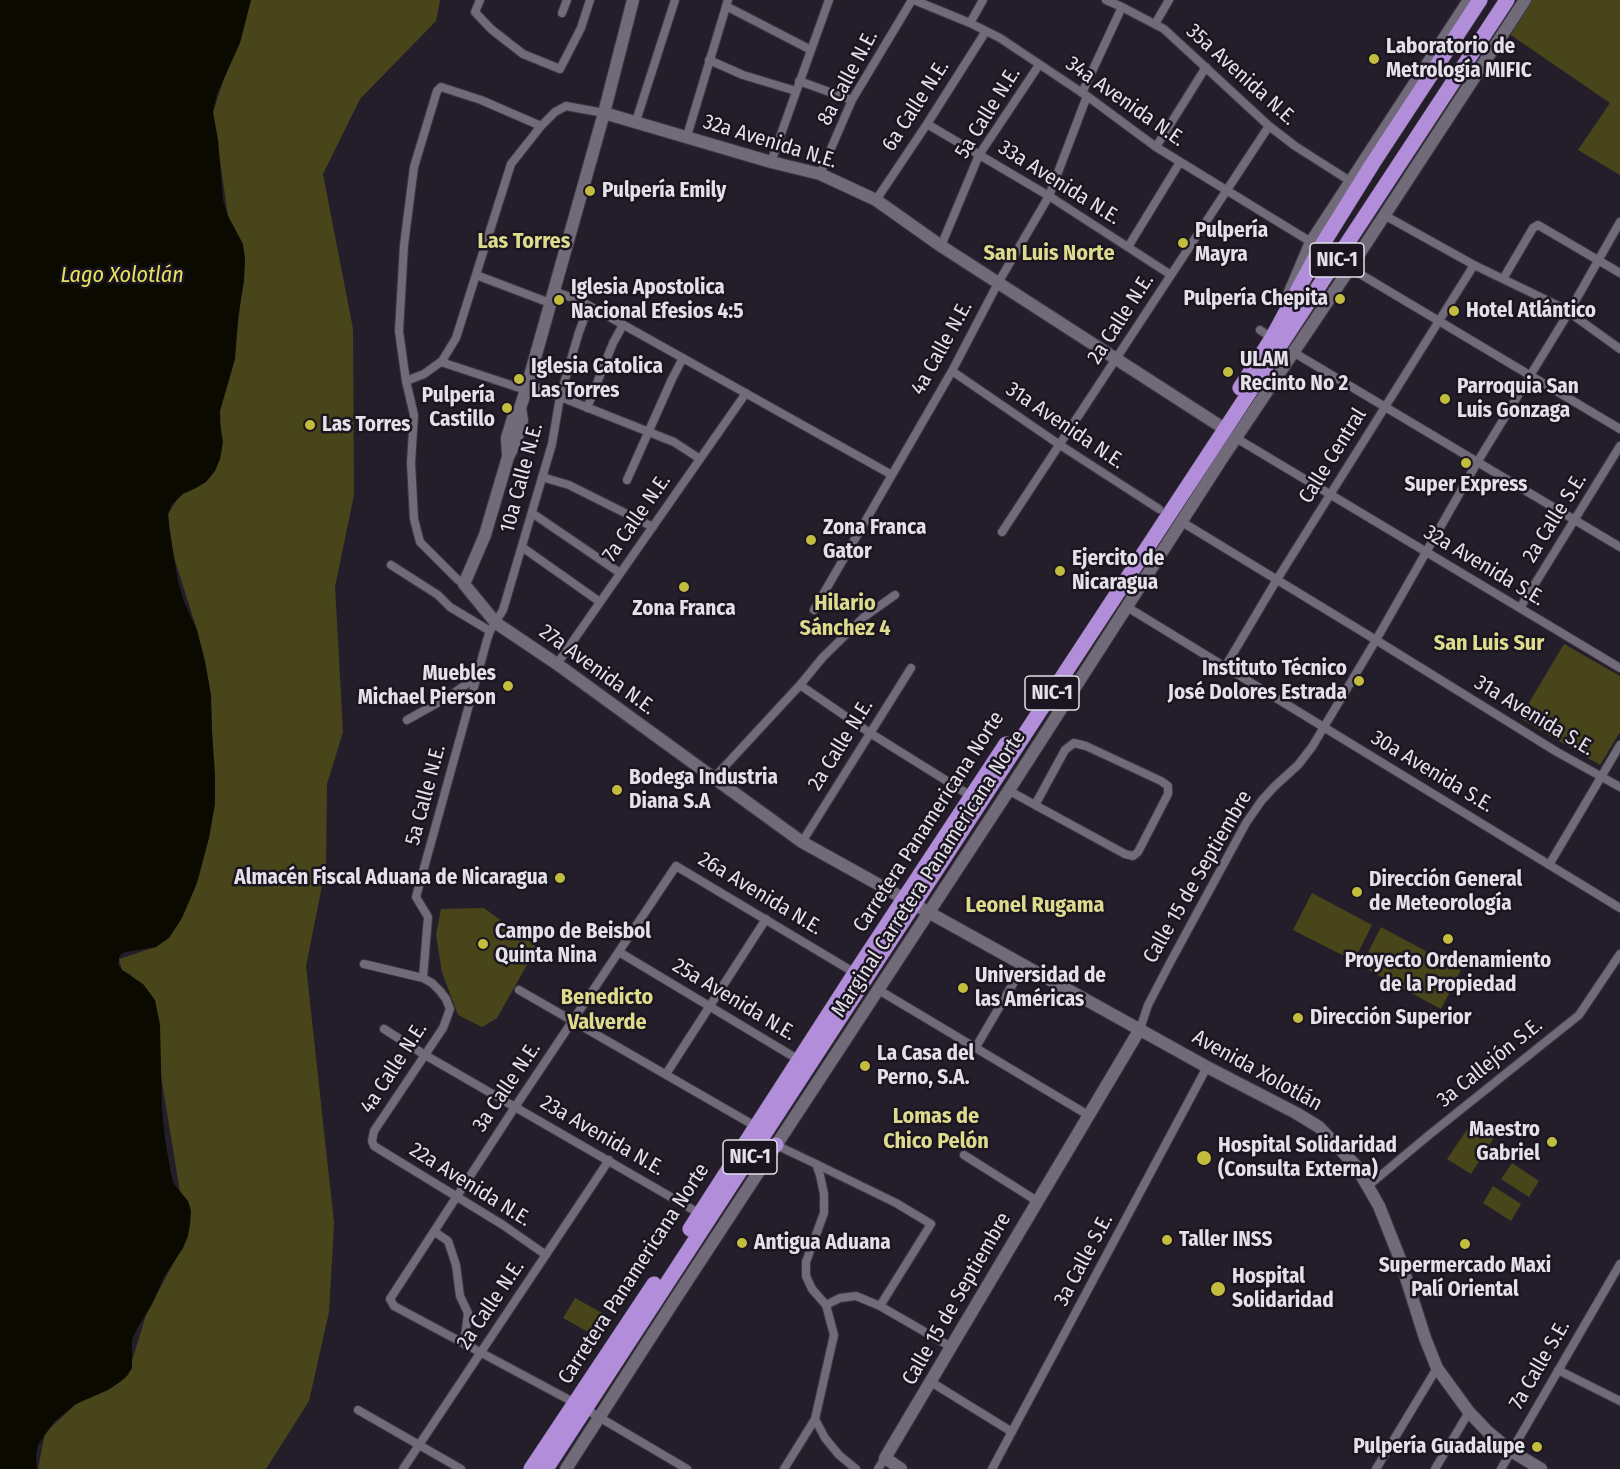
<!DOCTYPE html>
<html>
<head>
<meta charset="utf-8">
<style>
  body { margin:0 }
  canvas { display:block; background:#241e2b }
</style>
</head>
<body>
<canvas width="1620" height="1469"></canvas>
<script>
const ctx = document.querySelector('canvas').getContext('2d');
ctx.lineJoin = 'round';
function fillPath(path, color) { ctx.fillStyle = color; ctx.fill(path, 'evenodd'); }
const toPath = rows => new Path2D(rows.map(r => 'M' + r).join(''));
function stroke(path, color, width, dash) { ctx.strokeStyle = color; ctx.lineWidth = width; ctx.lineCap = dash ? 'butt' : 'round'; ctx.setLineDash(dash || []); ctx.stroke(path); }
function write(font, color, halo, rows, align = 'center') {
  ctx.font = font + ' "Fira Sans Condensed",sans-serif'; ctx.lineWidth = 5; ctx.setLineDash([]); ctx.textBaseline = 'middle'; ctx.strokeStyle = halo; ctx.fillStyle = color; for (const [text, x, y, turn = 0] of rows) {
    ctx.save(); ctx.translate(x, y); ctx.rotate((+turn || 0) * Math.PI / 180); ctx.textAlign = isNaN(turn) ? turn : align; if (halo) ctx.strokeText(text, 0, 0); ctx.fillText(text, 0, 0); ctx.restore();
  }
}
const green = toPath([
  [250,0,440,0,436,21,360,99,323,174,353,329,354,495,335,587,343,732,327,784,326,866,306,966,334,1223,329,1312,309,1401,266,1469,38,1469,45,1433,76,1404,133,1358,146,1315,174,1262,190,1224,180,1192,161,1076,158,1016,131,975,122,970,119,959,156,947,215,804,211,705,197,630,173,554,168,514,221,432,220,411,236,343,245,259,228,216,213,112],
  [1525,0,1620,0,1620,175,1578,150,1610,103,1505,31],
  [1564,644,1620,676,1620,732,1600,765,1520,718],
  [1312,893,1372,925,1354,961,1293,930],
  [484,908,537,947,497,1018,482,1027,458,1015,442,972,436,935,441,909],
  [1381,927,1461,970,1441,1009,1361,966],
  [1475,1118,1497,1133,1471,1174,1447,1159],
  [1512,1163,1539,1181,1529,1197,1501,1179],
  [1493,1186,1521,1204,1511,1221,1483,1203],
  [575,1298,604,1314,592,1334,563,1318]
]);
const water = toPath([
  [0,0,251,0,240,43,217,94,213,112,218,140,223,200,228,216,243,244,245,259,244,281,238,318,235,359,220,411,220,423,223,442,220,459,215,471,206,482,196,488,183,494,172,504,168,514,169,527,178,581,184,602,197,630,205,661,211,695,212,733,215,774,215,804,209,838,197,883,182,918,169,938,156,947,125,952,120,955,119,959,118,964,122,970,143,984,155,1000,160,1025,162,1108,165,1139,171,1174,174,1184,188,1201,191,1211,190,1224,188,1236,183,1248,164,1277,152,1304,137,1329,132,1339,132,1368,127,1376,120,1382,108,1390,76,1404,54,1422,38,1445,36,1456,37,1469,0,1469]
]);
const street = toPath([
  [480,0,475,12,491,29,523,54,560,69,581,28,590,0],
  [914,0,970,23,1000,38,1087,96,1156,147,1311,242],
  [1106,0,1122,7,1164,29,1269,126,1295,146,1350,181],
  [726,6,811,50],
  [562,13,567,0],
  [970,23,983,0],
  [1155,24,1169,0],
  [709,60,743,75,796,91],
  [799,81,852,100],
  [1082,93,1122,7],
  [636,121,675,0],
  [927,124,1049,196,1171,275],
  [687,136,728,0],
  [1156,147,1206,67],
  [771,162,829,0],
  [820,174,852,100,912,0],
  [876,200,927,124,986,31],
  [1384,215,1474,265,1563,308,1620,349],
  [941,246,979,155,1039,65],
  [1128,247,1180,162],
  [1350,268,1620,429],
  [476,275,550,303],
  [1503,279,1533,228,1538,225,1620,273],
  [553,291,579,300,892,475],
  [1260,330,1272,338],
  [1293,352,1620,547],
  [441,362,526,390],
  [952,371,1060,445,1159,509],
  [406,381,424,374,442,361,456,338,511,164,541,126,555,112,566,106,604,113],
  [528,384,674,442,700,459],
  [587,408,613,343,623,325],
  [1236,438,1620,668],
  [542,477,569,485,653,527],
  [627,480,672,379,683,358],
  [532,513,620,573],
  [1182,522,1376,640,1557,752,1620,787],
  [1002,532,1269,126],
  [522,547,600,602],
  [391,565,438,595,450,607,490,631],
  [464,584,457,579,420,542,414,519,411,463,414,415,406,381,399,331,404,245,414,167,437,91,441,87,481,100,541,126],
  [1127,607,1620,908],
  [1520,608,1620,446],
  [814,610,952,371,998,283,1049,196,1087,96],
  [557,664,746,393],
  [1225,667,1276,581,1474,265],
  [800,685,870,733,971,796],
  [407,720,450,696,476,677],
  [713,779,800,685,823,657,864,617,895,595],
  [1008,790,1035,805,1125,854,1133,856,1138,852,1168,794,1168,786,1161,781,1086,746,1074,743,1065,750,1035,805],
  [802,842,911,668],
  [1549,865,1620,745],
  [619,952,799,1060],
  [364,964,423,978,432,983,440,991,446,999,450,1009,443,1028,374,1131,372,1141,374,1146,503,1225,546,1255],
  [423,978,428,917,416,897,487,640,490,631,503,610,552,444,560,397,579,332,589,306],
  [877,989,1088,1115],
  [519,990,755,1126],
  [384,1029,425,1055,702,1215],
  [1140,1029,1148,1005,1172,959,1246,823,1262,800,1275,786,1298,765,1312,747,1376,640,1478,461,1569,312,1620,222],
  [976,1047,1024,965],
  [666,1074,766,919],
  [776,1145,816,1164,820,1175,824,1194,824,1213,806,1262,806,1276,812,1289,826,1305,834,1335,815,1419,784,1469],
  [964,1155,1037,1201],
  [816,1164,896,1203,931,1224,880,1306],
  [1368,1186,1429,1135,1579,1015,1620,954],
  [435,1232,448,1241,456,1265,460,1296,468,1313,464,1344],
  [826,1305,840,1298,856,1296,880,1306,951,1347],
  [1558,1370,1620,1401],
  [931,1382,1012,1432],
  [358,1410,461,1469],
  [815,1419,825,1438,839,1455,856,1469],
  [403,1469,609,1160],
  [687,1469,575,1403,394,1306,390,1299,515,1107,676,866,855,973],
  [878,1469,885,1458],
  [992,1469,1207,1067],
  [1376,1469,1437,1368],
  [1435,1469,1469,1412],
  [1501,1469,1620,1264]
]);
const secondary = toPath([
  [604,113,771,162,820,174,876,200,941,246,1217,424],
  [1289,294,1311,242,1469,0],
  [520,408,522,420,516,441,508,457,485,535,464,584,496,623,557,664,802,842,1207,1067,1296,1113,1319,1127,1356,1166,1379,1206,1400,1259,1425,1338,1437,1368,1469,1412,1488,1432,1511,1451,1541,1469],
  [508,456,507,438,513,418,520,408,526,390,604,113,633,0],
  [566,1469,674,1301,1011,787,1223,457,1350,268,1525,0],
  [901,1469,885,1458,1140,1029]
]);
const highway = toPath([
  [1240,388,1272,338,1322,245,1373,163,1480,0],
  [752,1166,765,1151,776,1145],
  [690,1229,855,973,1006,744],
  [531,1469,654,1284],
  [546,1469,1036,717,1507,0]
]);
const markers = [
  [1374,59,6,"#c3bd3e"],
  [590,191,6,"#c3bd3e"],
  [1183,243,6,"#c3bd3e"],
  [1340,299,6,"#c3bd3e"],
  [559,300,6,"#c3bd3e"],
  [1454,311,6,"#c3bd3e"],
  [1228,372,6,"#c3bd3e"],
  [519,379,6,"#c3bd3e"],
  [1445,399,6,"#c3bd3e"],
  [507,408,6,"#c3bd3e"],
  [310,425,6,"#c3bd3e"],
  [1466,463,6,"#c3bd3e"],
  [811,540,6,"#c3bd3e"],
  [1060,571,6,"#c3bd3e"],
  [684,587,6,"#c3bd3e"],
  [1359,681,6,"#c3bd3e"],
  [508,686,6,"#c3bd3e"],
  [617,790,6,"#c3bd3e"],
  [560,878,6,"#c3bd3e"],
  [1357,892,6,"#c3bd3e"],
  [1448,939,6,"#c3bd3e"],
  [483,944,6,"#c3bd3e"],
  [963,988,6,"#c3bd3e"],
  [1298,1018,6,"#c3bd3e"],
  [865,1066,6,"#c3bd3e"],
  [1552,1142,6,"#c3bd3e"],
  [1204,1158,8,"#c3bd3e"],
  [1167,1240,6,"#c3bd3e"],
  [742,1243,6,"#c3bd3e"],
  [1465,1244,6,"#c3bd3e"],
  [1218,1289,8,"#c3bd3e"],
  [1537,1447,6,"#c3bd3e"]
];
const shields = [
  [1337,260,54],
  [1052,693,54],
  [750,1157,54]
];
const shieldNames = [
  ["NIC-1",1337,260],
  ["NIC-1",1052,693],
  ["NIC-1",750,1157]
];
const poiNames = [
  ["Laboratorio de",1386,47],
  ["Metrología MIFIC",1386,71],
  ["Pulpería Emily",602,191],
  ["Pulpería",1195,231],
  ["Mayra",1195,255],
  ["Iglesia Apostolica",571,288],
  ["Nacional Efesios 4:5",571,312],
  ["Pulpería Chepita",1328,299,"right"],
  ["Hotel Atlántico",1466,311],
  ["ULAM",1240,360],
  ["Recinto No 2",1240,384],
  ["Iglesia Catolica",531,367],
  ["Las Torres",531,391],
  ["Parroquia San",1457,387],
  ["Luis Gonzaga",1457,411],
  ["Pulpería",495,396,"right"],
  ["Castillo",495,420,"right"],
  ["Las Torres",322,425],
  ["Super Express",1466,485,"center"],
  ["Zona Franca",823,528],
  ["Gator",823,552],
  ["Ejercito de",1072,559],
  ["Nicaragua",1072,583],
  ["Zona Franca",684,609,"center"],
  ["Instituto Técnico",1347,669,"right"],
  ["José Dolores Estrada",1347,693,"right"],
  ["Muebles",496,674,"right"],
  ["Michael Pierson",496,698,"right"],
  ["Bodega Industria",629,778],
  ["Diana S.A",629,802],
  ["Almacén Fiscal Aduana de Nicaragua",548,878,"right"],
  ["Dirección General",1369,880],
  ["de Meteorología",1369,904],
  ["Campo de Beisbol",495,932],
  ["Quinta Nina",495,956],
  ["Proyecto Ordenamiento",1448,961,"center"],
  ["de la Propiedad",1448,985,"center"],
  ["Universidad de",975,976],
  ["las Américas",975,1000],
  ["Dirección Superior",1310,1018],
  ["La Casa del",877,1054],
  ["Perno, S.A.",877,1078],
  ["Maestro",1540,1130,"right"],
  ["Gabriel",1540,1154,"right"],
  ["Hospital Solidaridad",1218,1146],
  ["(Consulta Externa)",1218,1170],
  ["Taller INSS",1179,1240],
  ["Antigua Aduana",754,1243],
  ["Supermercado Maxi",1465,1266,"center"],
  ["Palí Oriental",1465,1290,"center"],
  ["Hospital",1232,1277],
  ["Solidaridad",1232,1301],
  ["Pulpería Guadalupe",1525,1447,"right"]
];
const streetNames = [
  ["35a Avenida N.E.",1241,75,42],
  ["8a Calle N.E.",848,78,-62],
  ["34a Avenida N.E.",1125,102,35],
  ["6a Calle N.E.",916,106,-57],
  ["5a Calle N.E.",988,113,-58],
  ["32a Avenida N.E.",770,142,17],
  ["33a Avenida N.E.",1059,183,32],
  ["2a Calle N.E.",1121,319,-57],
  ["4a Calle N.E.",942,348,-61],
  ["31a Avenida N.E.",1065,426,34],
  ["Calle Central",1333,456,-58],
  ["10a Calle N.E.",522,478,-75],
  ["7a Calle N.E.",637,518,-55],
  ["2a Calle S.E.",1555,518,-58],
  ["32a Avenida S.E.",1484,566,31],
  ["27a Avenida N.E.",597,670,36],
  ["31a Avenida S.E.",1534,716,31],
  ["2a Calle N.E.",841,745,-58],
  ["30a Avenida S.E.",1432,772,31],
  ["5a Calle N.E.",426,795,-75],
  ["Carretera Panamericana Norte",929,822,-57],
  ["Marginal Carretera Panamericana Norte",929,874,-57],
  ["Calle 15 de Septiembre",1198,877,-60],
  ["26a Avenida N.E.",760,894,31],
  ["25a Avenida N.E.",734,1000,31],
  ["3a Callejón S.E.",1490,1063,-39],
  ["4a Calle N.E.",394,1068,-57],
  ["Avenida Xolotlán",1257,1071,29],
  ["3a Calle N.E.",507,1087,-56],
  ["23a Avenida N.E.",602,1136,30],
  ["22a Avenida N.E.",470,1185,32],
  ["3a Calle S.E.",1084,1260,-62],
  ["Carretera Panamericana Norte",634,1274,-57],
  ["Calle 15 de Septiembre",957,1299,-60],
  ["2a Calle N.E.",491,1305,-56],
  ["7a Calle S.E.",1540,1365,-60]
];
const neighbourhoodNames = [
  ["Las Torres",524,242],
  ["San Luis Norte",1049,254],
  ["Hilario",845,604],
  ["Sánchez 4",845,629],
  ["San Luis Sur",1489,644],
  ["Leonel Rugama",1035,906],
  ["Benedicto",607,998],
  ["Valverde",607,1023],
  ["Lomas de",936,1117],
  ["Chico Pelón",936,1142]
];
const waterNames = [
  ["Lago Xolotlán",122,276]
];
fillPath(green, '#474519');
fillPath(water, '#0b0a01');
stroke(street, '#3c3842', 10);
stroke(secondary, '#3c3842', 14);
stroke(highway, '#3c3842', 16);
stroke(street, '#706a79', 8);
stroke(secondary, '#706a79', 12);
stroke(highway, '#b18dda', 15);
for (const [x, y, r, color] of markers) { const dot = new Path2D(); dot.arc(x, y, r, 0, 2 * Math.PI); ctx.fillStyle = color; ctx.fill(dot); stroke(dot, '#1b1521', 2); }
for (const [x, y, w] of shields) { const box = new Path2D(); box.roundRect(x - w / 2, y - 17, w, 34, 4.5); ctx.fillStyle = '#1b1521'; ctx.fill(box); stroke(box, '#e4e1e9', 1.5); }
write('bold 20px', '#e4e1e9', null, shieldNames);
write('bold 21px', '#e4e1e9', '#1b1521', poiNames, 'left');
write('21px', '#e4e1e9', '#1b1521', streetNames);
write('bold 22px', '#dddb8c', '#1b1521', neighbourhoodNames);
write('italic 22px', '#eae35e', '#1b1521', waterNames);
</script>
</body>
</html>
